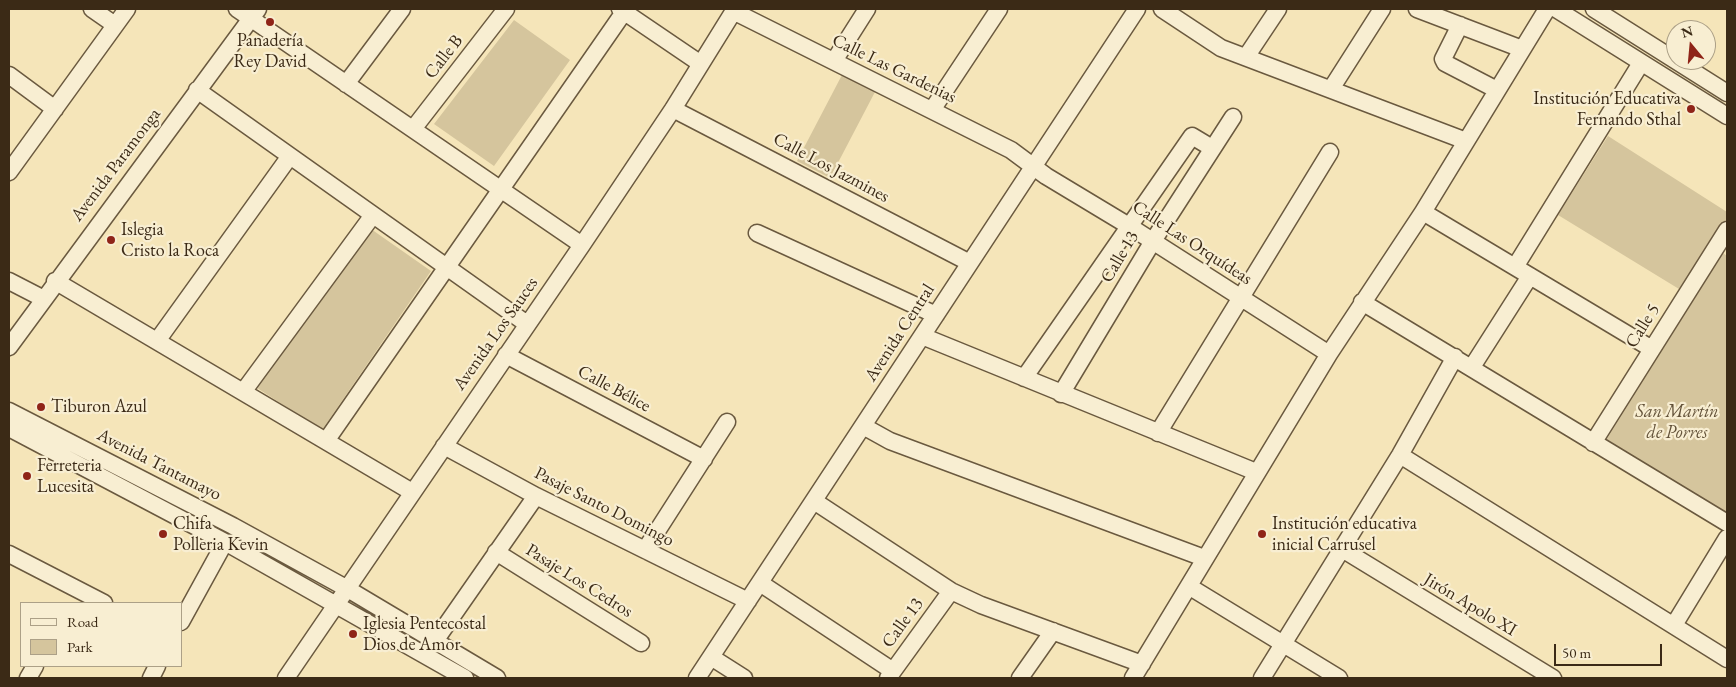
<!DOCTYPE html>
<html>
<head>
<meta charset="utf-8">
<style>
  body { margin:0 }
  #map { position:relative; width:1736px; height:687px; overflow:hidden; background:#f5e5b9; font-family:"EB Garamond",serif }
  canvas { display:block }
  .frame { position:absolute; inset:0; border:10px solid #3b2a16; pointer-events:none }
  .legend { position:absolute; left:20px; top:602px; width:162px; height:65px; box-sizing:border-box; background:#f8eed2; border:1px solid #aca087; margin:0; padding:6px 9px; list-style:none; font-size:15px; color:#3b2a16 }
  .legend li { display:flex; align-items:center; gap:10px; height:25px }
  .legend b { width:25px; border:1px solid #aca087 }
  .north { position:absolute; left:1666px; top:20px; width:50px; height:50px; box-sizing:border-box; background:#f8eed2; border:1px solid #aca087; border-radius:50%; rotate:343deg; font-size:14px; font-weight:700; line-height:20px; text-align:center; color:#3b2a16 }
  .north::after { content:''; display:block; margin:auto; width:18px; height:22px; background:#8f2418; clip-path:polygon(50% 0,100% 100%,50% 72%,0 100%) }
  .scale { position:absolute; left:1554px; top:644px; width:108px; height:22px; box-sizing:border-box; border:2px solid #3b2a16; border-top:0; padding-left:6px; font-size:15px; line-height:18px; white-space:nowrap; color:#3b2a16; -webkit-text-stroke:4px #f8eed2; paint-order:stroke }
</style>
</head>
<body>
<div id="map">
<canvas width="1736" height="687"></canvas>
<div class="frame"></div>
<ul class="legend">
<li><b style="height:6px;background:#f8eed2"></b>Road</li>
<li><b style="height:14px;background:#d5c59d"></b>Park</li>
</ul>
<div class="north">N</div>
<div class="scale">50 m</div>
</div>
<script>
const ctx = document.querySelector('canvas').getContext('2d');
ctx.lineJoin = 'round';
function fillPath(path, color) { ctx.fillStyle = color; ctx.fill(path, 'evenodd'); }
const toPath = rows => new Path2D(rows.map(r => 'M' + r).join(''));
function stroke(path, color, width, dash) { ctx.strokeStyle = color; ctx.lineWidth = width; ctx.lineCap = dash ? 'butt' : 'round'; ctx.setLineDash(dash || []); ctx.stroke(path); }
function write(font, color, halo, rows, align = 'center') {
  ctx.font = font + ' "EB Garamond",serif'; ctx.lineWidth = 4.5; ctx.setLineDash([]); ctx.textBaseline = 'middle'; ctx.strokeStyle = halo; ctx.fillStyle = color; for (const [text, x, y, turn = 0] of rows) {
    ctx.save(); ctx.translate(x, y); ctx.rotate((+turn || 0) * Math.PI / 180); ctx.textAlign = isNaN(turn) ? turn : align; if (halo) ctx.strokeText(text, 0, 0); ctx.fillText(text, 0, 0); ctx.restore();
  }
}
const green = toPath([
  [514,20,570,60,494,166,434,124],
  [843,73,876,90,830,178,797,161],
  [1608,136,1727,212,1727,218,1679,289,1558,215],
  [371,229,431,271,322,430,257,388],
  [1723,253,1727,256,1727,513,1605,442]
]);
const minor = toPath([
  [92,9,115,25],
  [237,9,582,245],
  [620,9,701,64],
  [1162,9,1221,48,1466,141],
  [1417,9,1522,49],
  [1556,9,1727,116],
  [1594,9,1727,93],
  [733,11,1011,150,1046,176,1129,226,1329,354],
  [1460,25,1443,59,1445,63,1497,90],
  [1246,57,1278,9],
  [834,61,867,9],
  [9,75,55,109],
  [346,84,402,9],
  [1331,89,1382,9],
  [197,90,527,324],
  [673,109,970,263],
  [932,110,999,9],
  [413,129,506,9],
  [9,172,127,9],
  [1423,212,1652,349],
  [757,233,936,315],
  [1515,267,1641,63],
  [9,281,42,298],
  [55,281,412,492],
  [1362,302,1727,523],
  [922,336,1256,472],
  [157,341,290,156],
  [9,347,258,9],
  [506,355,704,459],
  [1472,367,1530,276],
  [1024,378,1192,136,1212,148],
  [243,392,373,215],
  [1061,394,1153,241,1233,117],
  [9,411,233,526,346,588,497,678],
  [863,426,890,441,1204,558],
  [9,428,225,542,465,678],
  [1158,433,1330,152],
  [326,441,624,12],
  [1593,443,1727,230],
  [444,446,536,496,748,601],
  [1400,455,1727,659],
  [814,501,951,591,981,605,1142,664],
  [1342,549,1553,678],
  [645,550,727,422],
  [496,552,641,643],
  [9,554,104,603],
  [760,583,893,671],
  [1190,587,1339,678],
  [181,622,225,542],
  [1674,625,1727,538],
  [435,641,536,496],
  [711,657,744,678],
  [28,678,35,666],
  [151,678,157,666],
  [286,678,582,245,673,109,735,9],
  [697,678,1137,9],
  [888,678,951,591],
  [1020,678,1053,631],
  [1133,678,1329,354,1423,212,1547,9],
  [1262,678,1400,455,1455,357]
]);
const markers = [
  [270,22,5,"#8f2418"],
  [1691,109,5,"#8f2418"],
  [111,240,5,"#8f2418"],
  [41,407,5,"#8f2418"],
  [27,476,5,"#8f2418"],
  [163,534,5,"#8f2418"],
  [1262,534,5,"#8f2418"],
  [353,634,5,"#8f2418"]
];
const poiNames = [
  ["Panadería",270,41,"center"],
  ["Rey David",270,62,"center"],
  ["Institución Educativa",1681,99,"right"],
  ["Fernando Sthal",1681,120,"right"],
  ["Islegia",121,230],
  ["Cristo la Roca",121,251],
  ["Tiburon Azul",51,407],
  ["Ferreteria",37,466],
  ["Lucesita",37,487],
  ["Chifa",173,524],
  ["Polleria Kevin",173,545],
  ["Institución educativa",1272,524],
  ["inicial Carrusel",1272,545],
  ["Iglesia Pentecostal",363,624],
  ["Dios de Amor",363,645]
];
const streetNames = [
  ["Calle B",444,57,-52],
  ["Calle Las Gardenias",894,69,26],
  ["Avenida Paramonga",116,165,-53],
  ["Calle Los Jazmines",831,168,28],
  ["Calle Las Orquídeas",1192,243,33],
  ["Calle 13",1120,257,-59],
  ["Calle 5",1643,326,-58],
  ["Avenida Central",900,333,-57],
  ["Avenida Los Sauces",496,334,-55],
  ["Calle Bélice",614,389,28],
  ["Avenida Tantamayo",159,465,27],
  ["Pasaje Santo Domingo",604,507,27],
  ["Pasaje Los Cedros",579,581,32],
  ["Jirón Apolo XI",1470,605,31],
  ["Calle 13",903,623,-54]
];
const parkNames = [
  ["San Martín",1677,412],
  ["de Porres",1677,433]
];
fillPath(green, '#d5c59d');
stroke(minor, '#6a593f', 19);
stroke(minor, '#f8eed2', 16);
for (const [x, y, r, color] of markers) { const dot = new Path2D(); dot.arc(x, y, r, 0, 2 * Math.PI); ctx.fillStyle = color; ctx.fill(dot); stroke(dot, '#f8eed2', 2); }
write('18px', '#3b2a16', '#f8eed2', poiNames, 'left');
write('18px', '#3b2a16', '#f8eed2', streetNames);
write('italic 18px', '#625138', '#f8eed2', parkNames);
</script>
</body>
</html>
